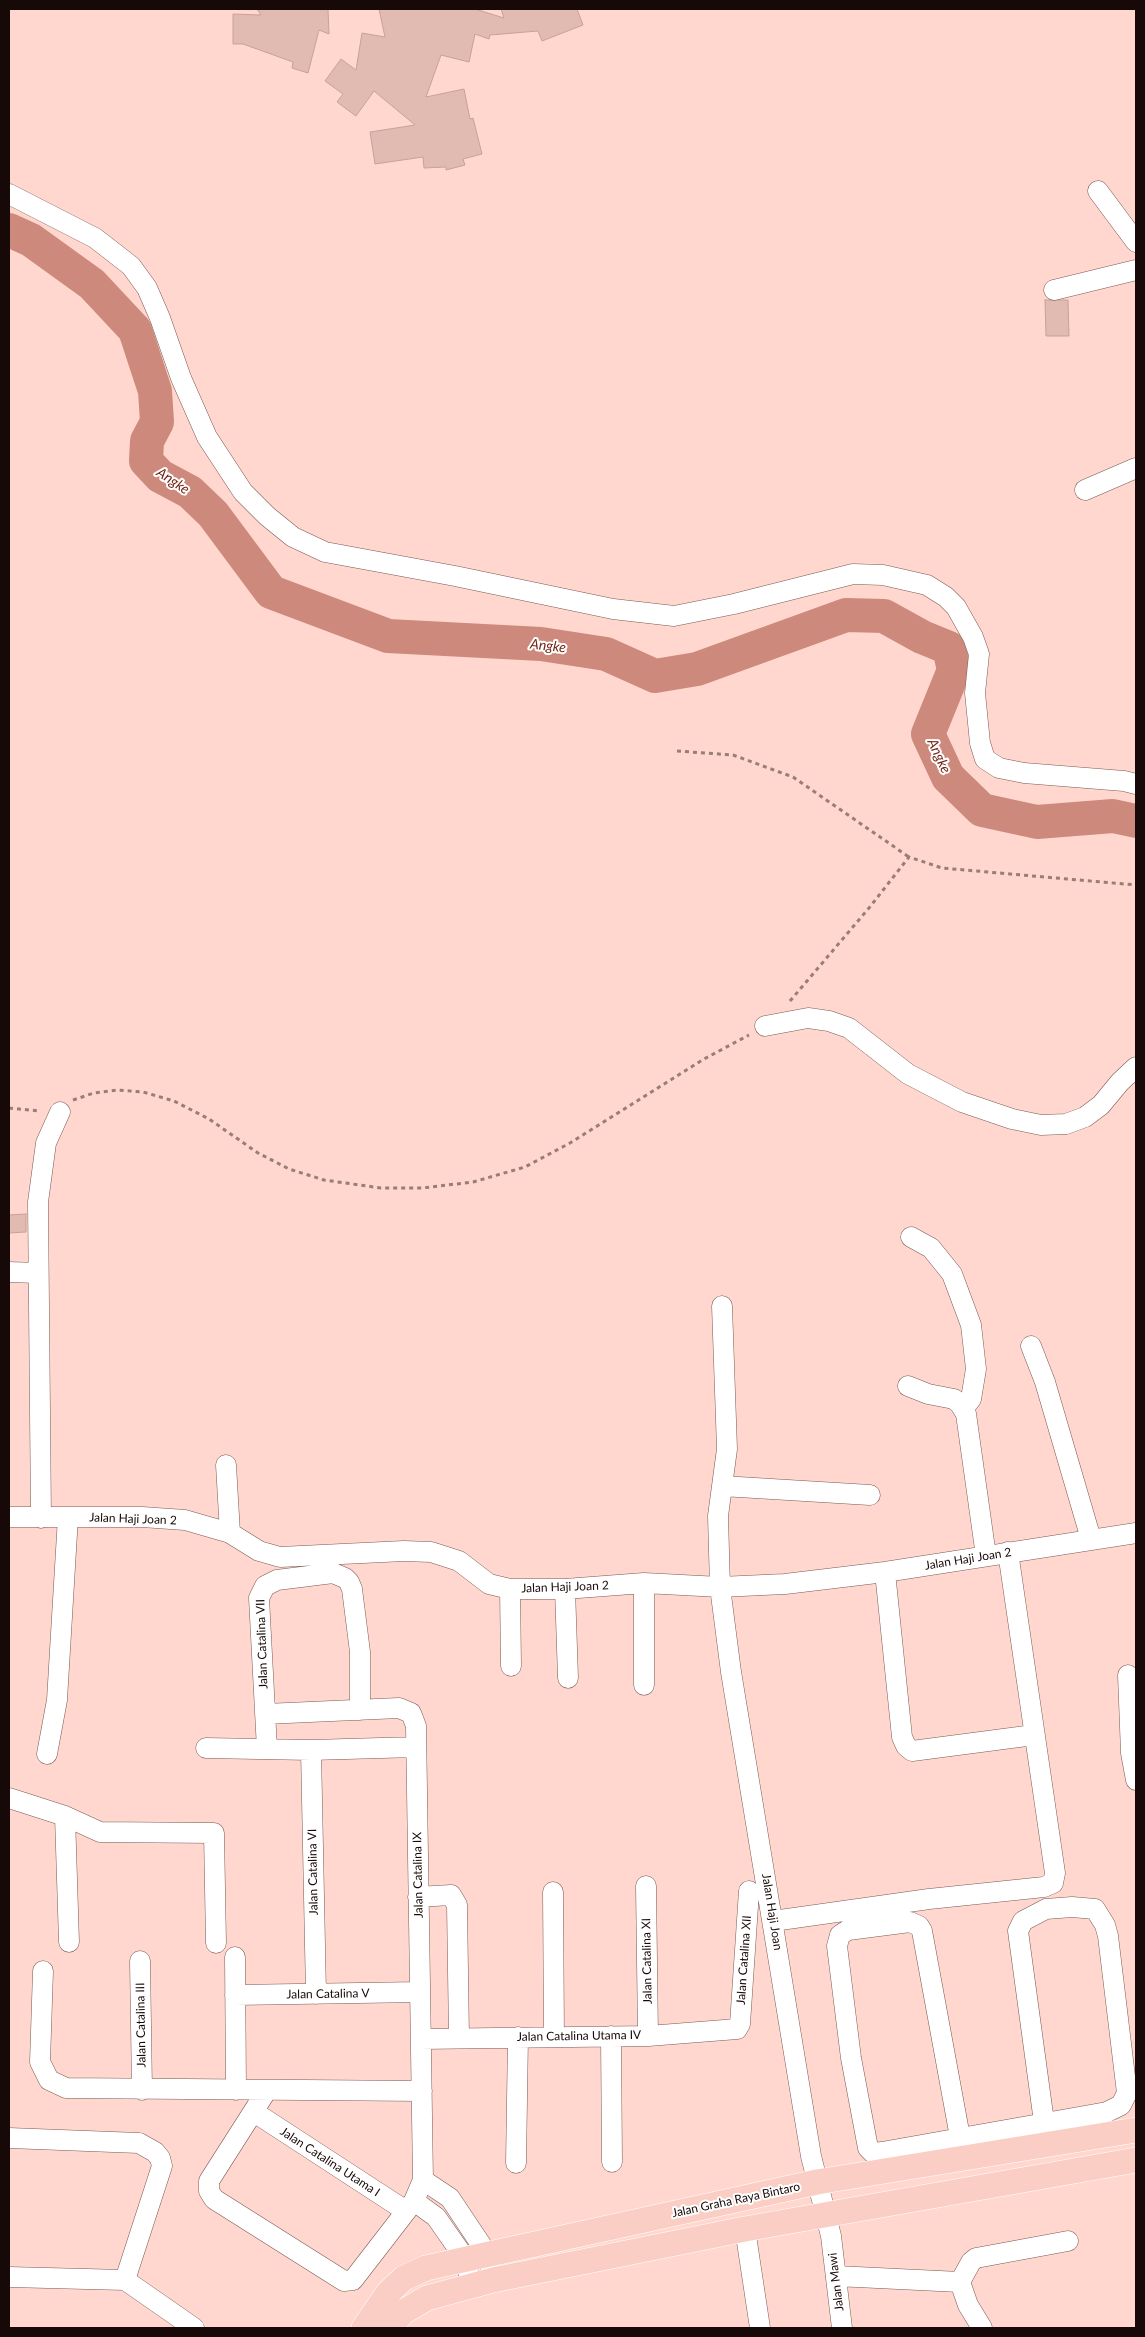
<!DOCTYPE html>
<html>
<head>
<meta charset="utf-8">
<style>
  body { margin:0 }
  #map { position:relative; width:1145px; height:2337px; overflow:hidden; background:#ffd7ce; font-family:Lato,sans-serif }
  canvas { display:block }
  .frame { position:absolute; inset:0; border:10px solid #160907; pointer-events:none }
</style>
</head>
<body>
<div id="map">
<canvas width="1145" height="2337"></canvas>
<div class="frame"></div>
</div>
<script>
const ctx = document.querySelector('canvas').getContext('2d');
ctx.lineJoin = 'round';
const toPath = rows => new Path2D(rows.map(r => 'M' + r).join(''));
function stroke(path, color, width, dash) { ctx.strokeStyle = color; ctx.lineWidth = width; ctx.lineCap = dash ? 'butt' : 'round'; ctx.setLineDash(dash || []); ctx.stroke(path); }
function fillPath(path, color) { ctx.fillStyle = color; ctx.fill(path, 'evenodd'); }
function write(font, color, halo, rows, align = 'center') {
  ctx.font = font + ' Lato,sans-serif'; ctx.lineWidth = 4; ctx.setLineDash([]); ctx.textBaseline = 'middle'; ctx.strokeStyle = halo; ctx.fillStyle = color; for (const [text, x, y, turn = 0] of rows) {
    ctx.save(); ctx.translate(x, y); ctx.rotate((+turn || 0) * Math.PI / 180); ctx.textAlign = isNaN(turn) ? turn : align; if (halo) ctx.strokeText(text, 0, 0); ctx.fillText(text, 0, 0); ctx.restore();
  }
}
const river = toPath([
  [9,230,31,240,92,284,135,330,155,391,157,422,147,441,146,461,160,476,190,492,213,514,271,592,388,636,541,644,606,654,655,676,697,669,846,615,884,616,922,637,949,648,954,670,928,734,948,777,982,810,1037,822,1113,816,1136,821]
]);
const building = toPath([
  [257,9,328,9,329,34,319,30,308,73,292,68,293,62,243,44,233,44,233,14,261,15,257,9],
  [379,9,475,9,504,18,501,9,577,9,583,25,542,41,538,31,490,35,489,39,475,34,469,62,441,55,426,97,464,89,470,119,473,118,482,154,463,159,465,165,446,170,446,167,424,168,423,157,375,164,370,132,415,125,374,91,356,116,337,102,343,94,325,81,341,59,356,70,362,33,385,37,379,9],
  [1045,300,1068,300,1069,336,1046,336,1045,300],
  [26,1214,26,1232,9,1233,9,1215,26,1214]
]);
const path = toPath([
  [677,751,733,755,793,777,909,857],
  [790,1001,869,908,909,857,942,868,1136,885],
  [73,1100,94,1093,117,1090,143,1092,174,1101,209,1119,258,1153,289,1169,324,1180,381,1188,422,1188,473,1182,525,1167,570,1143,704,1059,749,1035],
  [9,1108,40,1111]
]);
const minor = toPath([
  [1098,191,1136,242],
  [9,194,95,238,131,266,147,288,160,318,181,378,207,437,243,492,267,516,293,537,325,552,455,576,613,609,674,616,734,604,853,574,883,575,927,585,946,597,956,607,973,637,979,654,975,693,980,743,985,759,999,768,1024,773,1124,781,1136,784],
  [1054,290,1136,270],
  [1085,490,1136,468],
  [765,1026,808,1018,829,1021,849,1028,908,1074,962,1102,1012,1119,1041,1125,1066,1124,1085,1117,1101,1105,1120,1082,1136,1067],
  [911,1237,931,1248,952,1274,971,1325,976,1369,971,1399,963,1409],
  [9,1272,38,1273],
  [722,1306,727,1449,718,1516,720,1587,731,1672,811,2156,831,2236,842,2328],
  [1031,1346,1045,1382,1091,1539],
  [908,1386,928,1394,954,1399,960,1404,966,1414,986,1556],
  [226,1465,230,1533],
  [722,1486,870,1495],
  [9,1517,142,1517,185,1520,230,1533,259,1551,280,1557,404,1551,431,1552,459,1561,489,1584,510,1589,565,1589,644,1583,720,1587,785,1584,885,1572,1136,1533],
  [41,1518,38,1202,46,1143,60,1112],
  [885,1572,902,1737,906,1746,912,1751,1034,1735],
  [510,1589,511,1666],
  [565,1589,568,1678],
  [1128,1675,1131,1753,1136,1780],
  [644,1685,644,1583],
  [265,1714,399,1708,411,1713,416,1726,423,2180,414,2201,353,2280,344,2281,214,2199,209,2191,209,2181,267,2090],
  [206,1748,311,1750,416,1747],
  [267,1749,259,1598,265,1586,277,1580,333,1573,345,1578,349,1582,352,1589,360,1652,360,1710],
  [311,1750,316,1994],
  [47,1754,57,1700,68,1517],
  [9,1798,65,1816,100,1832,214,1833,216,1943],
  [65,1816,69,1942],
  [646,1886,648,2036],
  [553,1892,554,2037],
  [418,1897,451,1895,457,1905,459,2038],
  [773,1921,929,1899,1044,1887,1053,1883,1055,1873,1008,1552],
  [235,1957,236,2090],
  [140,1961,142,2090],
  [43,1971,40,2062,49,2080,66,2088,422,2091],
  [235,1995,420,1992],
  [611,2036,612,2162],
  [421,2039,648,2036,737,2029,740,2024,749,1891],
  [254,2112,406,2211],
  [960,2137,922,1931,919,1926,910,1922,848,1930,840,1935,837,1946,851,2058,868,2148,873,2153,882,2152,1107,2112,1121,2105,1127,2093,1108,1936,1105,1925,1095,1909,1072,1907,1046,1909,1023,1921,1018,1931,1044,2122],
  [9,2138,139,2143,155,2152,160,2158,162,2166,125,2280],
  [516,2163,518,2037],
  [423,2180,450,2198,488,2255,493,2280],
  [414,2201,436,2217,466,2260,471,2286],
  [745,2229,760,2328],
  [836,2276,960,2282,971,2262,976,2258,1068,2241],
  [9,2277,125,2280,194,2328],
  [960,2282,968,2305,982,2328]
]);
const major = toPath([
  [364,2328,388,2293,404,2278,426,2268,817,2182,1136,2130],
  [389,2328,403,2312,427,2298,493,2280,745,2229,1136,2160]
]);
const streetNames = [
  ["Jalan Haji Joan 2",133,1519,2],
  ["Jalan Haji Joan 2",968,1559,-9],
  ["Jalan Haji Joan 2",565,1587,-2],
  ["Jalan Catalina VII",262,1644,-92],
  ["Jalan Catalina VI",313,1872,-91],
  ["Jalan Catalina IX",418,1875,-91],
  ["Jalan Haji Joan",772,1912,81],
  ["Jalan Catalina XII",744,1960,-86],
  ["Jalan Catalina XI",647,1961,-91],
  ["Jalan Catalina V",328,1994,-1],
  ["Jalan Catalina III",141,2025,-91],
  ["Jalan Catalina Utama IV",579,2036,-1],
  ["Jalan Catalina Utama I",330,2162,33],
  ["Jalan Graha Raya Bintaro",736,2200,-12],
  ["Jalan Mawi",836,2282,-97]
];
const waterNames = [
  ["Angke",173,481,34],
  ["Angke",548,646,6],
  ["Angke",939,756,65]
];
stroke(river, '#cd8a7c', 34);
fillPath(building, '#e1bab2');
stroke(building, '#c7a199', 1);
stroke(minor, '#7b5952', 21);
stroke(major, '#fff', 26);
stroke(path, '#997d77', 3, [4, 4]);
stroke(minor, '#fff', 20);
stroke(major, '#fbcec5', 25);
write('12px', '#160907', '#fff', streetNames);
write('italic 14px', '#742415', '#fff', waterNames);
</script>
</body>
</html>
